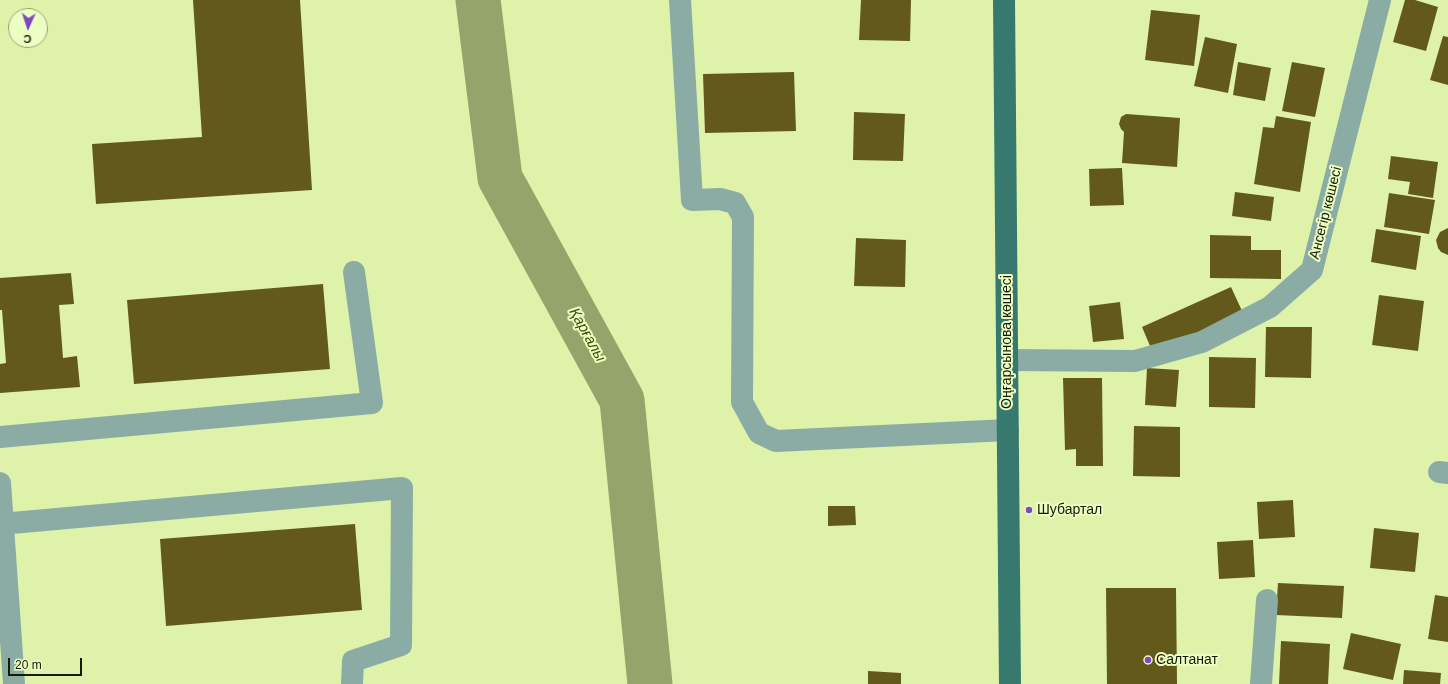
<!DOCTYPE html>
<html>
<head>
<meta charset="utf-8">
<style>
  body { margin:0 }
  #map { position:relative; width:1448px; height:684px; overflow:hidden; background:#def3a9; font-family:Helvetica,sans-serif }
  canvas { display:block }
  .north { position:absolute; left:8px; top:8px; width:40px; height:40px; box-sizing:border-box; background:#edfec3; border:1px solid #97a375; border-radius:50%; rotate:183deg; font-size:11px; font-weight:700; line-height:16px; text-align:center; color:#151b01 }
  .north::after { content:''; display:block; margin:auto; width:14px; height:18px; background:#7e48c0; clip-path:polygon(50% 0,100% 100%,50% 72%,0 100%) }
  .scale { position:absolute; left:8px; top:658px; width:74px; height:18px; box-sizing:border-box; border:2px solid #151b01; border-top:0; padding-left:5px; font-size:12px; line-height:14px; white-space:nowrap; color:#151b01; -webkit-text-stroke:3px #edfec3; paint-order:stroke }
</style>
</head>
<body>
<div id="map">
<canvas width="1448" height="684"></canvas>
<div class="north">С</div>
<div class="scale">20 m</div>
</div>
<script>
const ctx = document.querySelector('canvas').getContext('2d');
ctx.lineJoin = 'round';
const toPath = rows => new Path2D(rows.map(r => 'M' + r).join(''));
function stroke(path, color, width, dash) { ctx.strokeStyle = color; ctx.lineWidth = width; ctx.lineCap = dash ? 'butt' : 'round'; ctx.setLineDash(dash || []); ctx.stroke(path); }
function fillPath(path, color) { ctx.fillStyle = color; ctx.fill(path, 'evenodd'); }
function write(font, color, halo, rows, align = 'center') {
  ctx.font = font + ' Helvetica,sans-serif'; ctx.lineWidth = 4; ctx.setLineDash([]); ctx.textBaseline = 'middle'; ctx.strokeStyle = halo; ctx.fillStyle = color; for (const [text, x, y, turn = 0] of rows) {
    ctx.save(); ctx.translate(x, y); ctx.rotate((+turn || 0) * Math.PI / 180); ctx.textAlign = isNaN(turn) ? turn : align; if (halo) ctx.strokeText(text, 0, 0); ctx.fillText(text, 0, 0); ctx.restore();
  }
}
const river = toPath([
  [478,0,500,178,622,400,650,684]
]);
const building = toPath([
  [193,0,300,0,312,190,96,204,92,144,202,137],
  [861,0,911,0,910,41,859,40],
  [1405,0,1415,0,1438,7,1426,51,1393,42],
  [1151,10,1200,15,1194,66,1145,60],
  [1443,36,1448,37,1448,85,1430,80],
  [1205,37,1237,44,1228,93,1194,86],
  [1238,62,1271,68,1265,101,1233,95],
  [1292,62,1325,68,1315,117,1282,111],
  [794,72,796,131,705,133,703,74],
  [854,112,905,114,903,161,853,160],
  [1126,114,1180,118,1177,167,1122,163,1124,132,1121,129,1119,124,1121,117],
  [1276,116,1311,122,1300,192,1254,184,1263,127,1274,128],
  [1391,156,1438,162,1433,198,1408,194,1410,182,1388,179],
  [1122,168,1124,205,1090,206,1089,169],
  [1235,192,1274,197,1271,221,1232,216],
  [1389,193,1435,200,1429,234,1384,227],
  [1448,228,1448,255,1441,252,1438,248,1436,240,1440,232],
  [1376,229,1421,236,1416,270,1371,262],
  [1210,235,1251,236,1251,250,1281,250,1281,279,1210,278],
  [856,238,906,240,905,287,854,286],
  [71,273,74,304,59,305,63,358,77,356,80,387,0,393,0,364,6,363,2,310,0,310,0,278],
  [323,284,330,369,134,384,127,300],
  [1231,287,1243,313,1153,353,1142,327],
  [1379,295,1424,301,1418,351,1372,345],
  [1120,302,1124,339,1093,342,1089,306],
  [1266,327,1312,327,1311,378,1265,377],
  [1209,357,1256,358,1255,408,1209,407],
  [1147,368,1179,370,1176,407,1145,405],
  [1063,378,1102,378,1103,466,1076,466,1076,449,1065,450],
  [1134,426,1180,427,1180,477,1133,476],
  [1293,500,1295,537,1259,539,1257,502],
  [828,506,855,506,856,525,828,526],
  [355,524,362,610,166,626,160,539],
  [1374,528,1419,533,1415,572,1370,568],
  [1253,540,1255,577,1219,579,1217,542],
  [1278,583,1344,586,1342,618,1276,615],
  [1106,588,1176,588,1177,684,1107,684],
  [1435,595,1448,597,1448,642,1428,639],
  [1351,633,1401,644,1393,680,1343,669],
  [1281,641,1330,644,1328,684,1279,684],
  [1404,670,1441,673,1440,684,1403,684],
  [868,671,901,673,901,684,868,684]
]);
const minor = toPath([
  [680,0,692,200,720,199,735,203,743,217,742,402,759,433,776,441,1008,430],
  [1008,360,1135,361,1202,342,1270,307,1312,270,1380,0],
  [0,437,372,403,354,272],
  [1439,472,1448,473],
  [0,483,14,684],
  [0,524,402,488,401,645,353,661,352,684],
  [1261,684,1267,600]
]);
const major = toPath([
  [1004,0,1010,684]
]);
const markers = [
  [1029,510,4,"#7e48c0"],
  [1148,660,4,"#7e48c0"]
];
const streetNames = [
  ["Ансегір көшесі",1326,213,-76],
  ["Оңғарсынова көшесі",1007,342,-90]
];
const poiNames = [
  ["Шубартал",1037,510],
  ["Салтанат",1156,660]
];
const waterNames = [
  ["Қарғалы",587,335,61]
];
stroke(river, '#94a46a', 45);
fillPath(building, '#62591a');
stroke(minor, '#8baca5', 22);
stroke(major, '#37796e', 22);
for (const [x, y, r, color] of markers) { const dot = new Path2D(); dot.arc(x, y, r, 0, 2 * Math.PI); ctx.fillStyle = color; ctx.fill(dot); stroke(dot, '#edfec3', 1.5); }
write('14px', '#151b01', '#edfec3', streetNames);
write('14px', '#151b01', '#edfec3', poiNames, 'left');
write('italic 15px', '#3e4b06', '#edfec3', waterNames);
</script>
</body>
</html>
